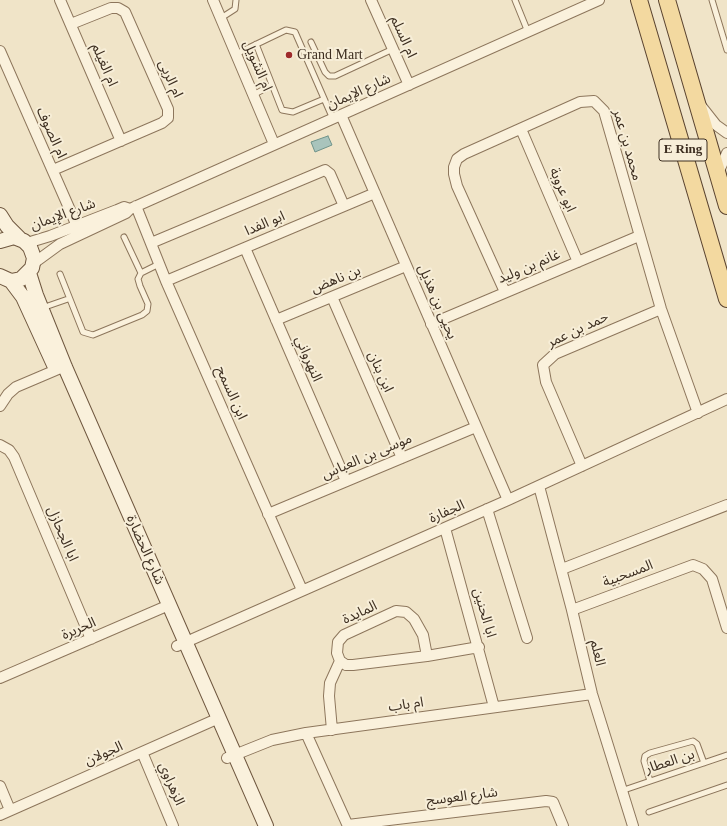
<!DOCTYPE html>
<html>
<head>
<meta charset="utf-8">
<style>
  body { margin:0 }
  canvas { display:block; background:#f0e4c8 }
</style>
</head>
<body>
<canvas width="727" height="826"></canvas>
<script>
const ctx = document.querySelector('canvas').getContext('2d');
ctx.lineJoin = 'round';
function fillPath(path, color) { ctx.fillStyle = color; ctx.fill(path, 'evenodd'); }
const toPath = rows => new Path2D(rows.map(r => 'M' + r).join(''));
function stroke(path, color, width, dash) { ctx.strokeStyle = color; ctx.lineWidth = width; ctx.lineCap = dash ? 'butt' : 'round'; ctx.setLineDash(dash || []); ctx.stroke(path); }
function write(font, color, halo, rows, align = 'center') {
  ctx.font = font + ' "Times New Roman","Noto Sans Arabic",serif'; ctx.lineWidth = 4; ctx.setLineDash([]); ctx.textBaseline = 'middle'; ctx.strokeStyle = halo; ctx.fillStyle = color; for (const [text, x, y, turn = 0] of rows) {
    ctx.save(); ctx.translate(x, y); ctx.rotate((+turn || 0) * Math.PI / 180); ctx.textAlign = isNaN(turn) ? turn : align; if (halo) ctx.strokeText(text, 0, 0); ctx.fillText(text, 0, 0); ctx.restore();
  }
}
const water = toPath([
  [328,136,332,145,315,152,311,142,328,136]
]);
const lane = toPath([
  [515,0,528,32],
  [712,0,727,50],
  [221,18,235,9,236,0],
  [311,42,325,72,329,76,335,76,393,49],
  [256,44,282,110,293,112,324,99],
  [236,54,286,30,295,32,333,119],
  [253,95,272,85],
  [124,237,141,273],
  [60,274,83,332,93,335,142,315,147,311,148,304,140,286,138,279,141,273,159,264],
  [42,308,68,299],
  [650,781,644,761,645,756,650,753,693,741,697,744,704,763],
  [621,791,727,755],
  [649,812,727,785]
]);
const street = toPath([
  [60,0,121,141],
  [213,0,274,144],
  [371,0,409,85],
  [0,51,77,226],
  [701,106,716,125,727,133],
  [341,115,508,500],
  [521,129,578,262],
  [53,170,162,123,168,118,168,109,125,12,118,8,111,8,71,24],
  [718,173,727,153],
  [136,206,166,281,302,590],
  [27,243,50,236,117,210,124,207,130,209],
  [151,243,325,170,330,174,344,206],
  [245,248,346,481],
  [34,263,60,244,126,213,130,209,599,0],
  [166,281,375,193],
  [505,292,457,186,454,174,454,167,457,159,464,154,580,102,594,101,604,111,661,309,698,413],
  [332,297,402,458],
  [276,320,406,266],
  [431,324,639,236],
  [0,406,8,394,16,387,63,367],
  [0,445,9,450,14,457,91,639],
  [582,466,546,382,543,365,555,354,661,309],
  [539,486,572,610,592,694,633,826],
  [487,509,527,638],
  [268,514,476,427],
  [445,528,494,707],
  [562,569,727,505],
  [572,610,693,565,703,569,712,579,727,628],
  [177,646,508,500,727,399],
  [427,656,423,635,414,619,406,612,396,611,344,635,338,642,337,653,340,661,346,665,353,665,427,656,479,647],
  [0,678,169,605],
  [332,730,329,696,330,683,340,661],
  [306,733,348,826],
  [142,752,173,826],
  [227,758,272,740,306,733,592,694],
  [0,786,10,810],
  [0,815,219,718],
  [348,825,546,801,553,802,563,826]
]);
const secondary = toPath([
  [0,215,7,226,19,238],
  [0,241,14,237,24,241,30,247,34,258,32,268,21,279,11,281,0,276],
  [29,273,36,295,65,367,266,826],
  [11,281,23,297,55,367]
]);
const primary = toPath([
  [639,0,727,299],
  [667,0,727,206]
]);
const markers = [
  [289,55,4,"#9e2a2b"]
];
const shields = [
  [683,150,48]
];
const shieldNames = [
  ["E Ring",683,150]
];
const streetNames = [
  ["ام السلم",403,37,66],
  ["ام الغيلم",104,65,67],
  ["ام الشويل",257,66,67],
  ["ام الربى",170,79,66],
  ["شارع الإيمان",359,92,-24],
  ["ام الصوف",51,133,66],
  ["محمد بن عمر",627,145,74],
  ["ابو عروبة",562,190,67],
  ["شارع الإيمان",63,215,-20],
  ["ابو الفدا",265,224,-23],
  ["غانم بن وليد",529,267,-23],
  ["بن ناهض",336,280,-22],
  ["يحيى بن هذيل",437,302,67],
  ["حمد بن عمر",578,330,-25],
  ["النهرواني",308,359,67],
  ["ابن بنان",380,372,66],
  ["ابن السمح",231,393,66],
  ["موسى بن العباس",367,457,-23],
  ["الجفارة",447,512,-24],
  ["ابا الجحازل",62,534,67],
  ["شارع الحضارة",145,550,66],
  ["المسحبية",628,574,-21],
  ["المايدة",360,613,-25],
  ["ابا الحنين",484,613,74],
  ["الحريرة",79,629,-23],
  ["العلم",597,653,77],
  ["ام باب",406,705,-8],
  ["الجولان",104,754,-24],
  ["بن العطار",670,762,-18],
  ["الزهراوي",171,784,67],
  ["شارع العوسج",462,797,-7]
];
const poiNames = [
  ["Grand Mart",297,55]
];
fillPath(water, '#a9c4bc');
stroke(water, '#6f938a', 1);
stroke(lane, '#8d765c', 7);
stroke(street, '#8d765c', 12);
stroke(secondary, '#6f573f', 16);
stroke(primary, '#5b4430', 18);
stroke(lane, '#faf1dc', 5);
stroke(street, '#faf1dc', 10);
stroke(secondary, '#faf1dc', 14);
stroke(primary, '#f3d9a0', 16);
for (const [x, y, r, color] of markers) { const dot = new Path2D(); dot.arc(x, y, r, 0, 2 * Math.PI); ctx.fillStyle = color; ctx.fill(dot); stroke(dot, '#f7eed8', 1.5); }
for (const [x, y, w] of shields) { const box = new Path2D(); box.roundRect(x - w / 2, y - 11, w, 22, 3); ctx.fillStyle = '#f7eed8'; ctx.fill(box); stroke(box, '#3d2e20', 1); }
write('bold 13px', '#3d2e20', null, shieldNames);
write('14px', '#3d2e20', '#f7eed8', streetNames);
write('14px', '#3d2e20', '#f7eed8', poiNames, 'left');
</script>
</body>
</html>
